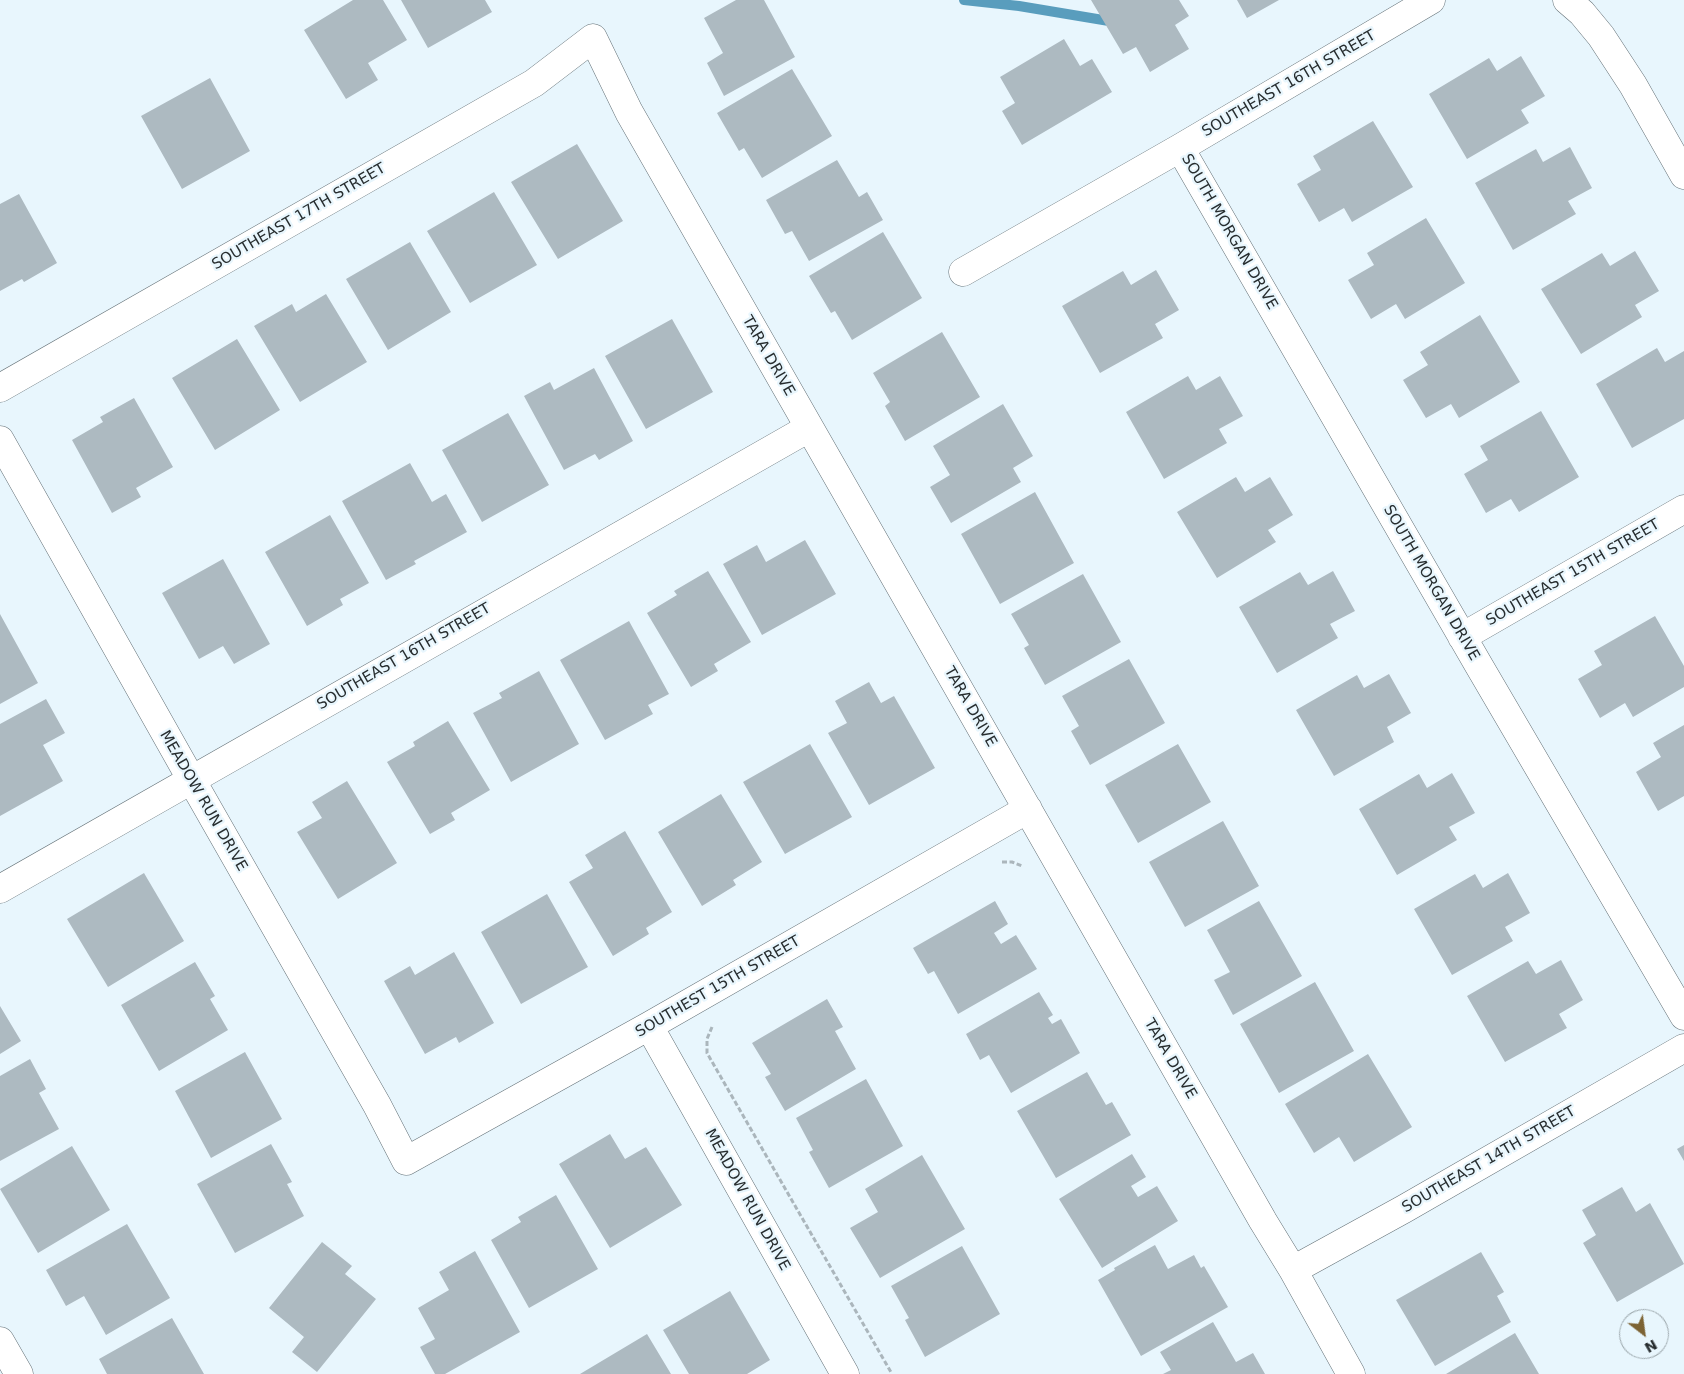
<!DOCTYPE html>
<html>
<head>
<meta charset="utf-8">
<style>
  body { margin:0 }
  #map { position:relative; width:1684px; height:1374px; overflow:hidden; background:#e8f6fd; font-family:"DejaVu Sans",sans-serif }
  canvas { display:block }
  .north { position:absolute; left:1619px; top:1309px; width:50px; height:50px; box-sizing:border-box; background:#e8f6fd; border:1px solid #9ba6ab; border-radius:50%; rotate:150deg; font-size:14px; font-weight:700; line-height:20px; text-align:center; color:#272d2f }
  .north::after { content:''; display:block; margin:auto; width:18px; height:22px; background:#7c6334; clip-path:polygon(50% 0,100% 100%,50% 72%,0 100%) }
</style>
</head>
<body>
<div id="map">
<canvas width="1684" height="1374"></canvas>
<div class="north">N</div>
</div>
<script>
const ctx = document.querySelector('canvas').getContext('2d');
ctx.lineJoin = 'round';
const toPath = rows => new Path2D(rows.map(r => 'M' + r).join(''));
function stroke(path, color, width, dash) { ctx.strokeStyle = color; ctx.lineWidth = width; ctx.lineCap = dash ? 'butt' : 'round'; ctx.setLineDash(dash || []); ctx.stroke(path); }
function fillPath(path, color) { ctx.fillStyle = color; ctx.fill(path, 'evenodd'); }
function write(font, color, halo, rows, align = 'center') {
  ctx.font = font + ' "DejaVu Sans",sans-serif'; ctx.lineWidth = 4.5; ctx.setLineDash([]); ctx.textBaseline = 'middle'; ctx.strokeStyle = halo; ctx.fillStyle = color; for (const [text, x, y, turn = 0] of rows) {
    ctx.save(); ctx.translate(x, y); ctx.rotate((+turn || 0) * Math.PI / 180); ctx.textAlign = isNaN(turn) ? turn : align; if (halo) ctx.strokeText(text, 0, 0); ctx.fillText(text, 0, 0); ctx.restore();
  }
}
const stream = toPath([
  [964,0,1019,6,1115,22]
]);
const building = toPath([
  [353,0,383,0,407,40,368,63,378,80,346,99,304,30],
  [401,0,485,0,492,12,428,48],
  [736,0,764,0,795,57,724,96,707,63,723,53,704,18],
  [1091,0,1179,0,1189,16,1175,25,1189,49,1150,72,1136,47,1123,54],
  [1237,0,1279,0,1247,18],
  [1064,39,1080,66,1092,59,1112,92,1022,145,1002,111,1015,103,1000,77],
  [1521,56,1545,96,1521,110,1529,123,1467,159,1429,94,1489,58,1497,71],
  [792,69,832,136,762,178,744,148,739,151,717,113],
  [210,78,250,151,182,189,141,116],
  [1373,121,1413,187,1352,222,1344,208,1319,222,1297,184,1321,170,1313,156],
  [577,144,623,221,558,259,511,182],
  [1570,147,1592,188,1568,201,1576,214,1513,250,1475,183,1536,149,1543,162],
  [837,160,859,197,867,192,883,220,809,261,792,231,785,234,766,200],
  [494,192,537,265,470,303,427,231],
  [19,194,57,263,24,282,22,279,0,291,0,204],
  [1426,218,1465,283,1405,319,1396,304,1371,319,1348,280,1374,265,1367,253],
  [883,232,922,298,852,340,835,311,831,313,809,276],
  [410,242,451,312,388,350,346,279],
  [1635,251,1659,291,1635,305,1642,317,1581,354,1541,289,1602,253,1610,266],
  [1156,270,1179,310,1155,324,1163,338,1100,373,1062,306,1123,271,1131,285],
  [326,294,367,362,300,402,254,326,292,304,296,312],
  [1480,315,1520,382,1459,418,1451,404,1426,418,1403,380,1428,365,1420,352],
  [672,319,713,392,646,429,605,356],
  [942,332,980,397,905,441,885,406,890,402,873,373],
  [237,339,280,410,215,450,172,378],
  [1657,348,1665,362,1684,351,1684,419,1632,448,1596,384],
  [594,368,633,441,599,460,595,454,564,470,524,396,550,382,554,390],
  [1188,376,1196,390,1220,376,1243,416,1219,429,1227,443,1164,479,1126,412],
  [134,398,173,467,136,488,141,497,112,513,72,440,103,422,100,417],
  [1003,404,1033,456,1013,468,1021,482,951,523,930,487,950,475,933,446],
  [1541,411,1579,477,1519,512,1511,499,1486,513,1464,474,1488,460,1480,446],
  [508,413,549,485,482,522,442,450],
  [410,463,432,502,446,494,467,532,414,561,416,564,386,580,342,501],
  [1236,477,1245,492,1270,477,1293,515,1268,530,1276,542,1217,578,1177,512],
  [1035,492,1074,563,1000,604,961,534],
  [330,515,369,583,340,599,343,605,307,626,265,552],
  [805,540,836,594,762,635,723,564,757,545,766,562],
  [223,559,270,644,234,664,223,646,199,659,162,593],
  [708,571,751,642,714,664,718,671,691,687,647,613,677,595,674,591],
  [1333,571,1355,611,1330,624,1338,638,1277,673,1239,607,1300,572,1308,585],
  [1083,574,1121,642,1045,685,1024,648,1029,645,1011,614],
  [0,614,38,683,0,704],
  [1655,616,1684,666,1684,687,1633,717,1625,703,1600,718,1578,679,1602,665,1594,651],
  [629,621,669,694,648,705,653,714,605,740,560,660],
  [1129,659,1165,723,1090,765,1071,731,1079,726,1062,696],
  [539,671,579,744,511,782,473,713,502,698,499,693],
  [1389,674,1411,713,1387,727,1394,742,1334,776,1296,710,1357,675,1364,688],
  [869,682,881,703,894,696,935,768,869,805,828,733,847,723,835,701],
  [46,699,65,733,43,745,63,781,0,816,0,724],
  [448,721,490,790,451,813,455,820,430,834,387,762,415,746,413,742],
  [1684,725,1684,796,1658,811,1636,772,1661,757,1653,743],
  [810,744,852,817,785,854,743,782],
  [1178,744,1211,802,1138,843,1105,785],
  [1452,773,1475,813,1449,827,1457,840,1397,875,1359,809,1419,774,1427,788],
  [347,781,397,863,338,899,297,832,322,818,312,802],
  [721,794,762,862,733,880,736,885,702,906,658,832],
  [1223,821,1259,886,1185,927,1149,862],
  [625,831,672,912,646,928,649,934,613,956,569,882,593,868,585,855],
  [144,873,184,941,108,987,67,919],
  [1508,873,1530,913,1505,927,1513,941,1452,975,1414,909,1475,874,1483,888],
  [547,894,588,967,521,1004,481,932],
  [995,901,1008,924,994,933,1001,944,1016,935,1037,969,958,1014,934,971,928,974,913,948],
  [1259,901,1302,976,1233,1015,1214,980,1230,972,1207,930],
  [454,952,494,1023,459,1043,456,1037,425,1054,384,981,410,966,415,975],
  [1561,960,1583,1000,1559,1014,1567,1028,1505,1062,1467,996,1528,961,1536,974],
  [195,962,215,996,210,999,228,1030,159,1071,121,1005],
  [1315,982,1354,1051,1279,1093,1240,1024],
  [1039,992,1053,1015,1048,1018,1052,1024,1061,1019,1080,1053,1011,1093,989,1055,980,1060,966,1034],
  [827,999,843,1027,835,1031,856,1069,785,1111,765,1077,771,1074,752,1043],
  [0,1006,21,1041,0,1054],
  [245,1052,282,1119,211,1158,175,1091],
  [1368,1054,1412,1127,1354,1162,1339,1137,1314,1153,1285,1104],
  [30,1059,46,1089,39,1093,59,1129,0,1161,0,1076],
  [1087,1072,1106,1105,1112,1102,1131,1135,1056,1178,1017,1111],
  [866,1079,903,1146,829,1188,809,1152,813,1150,796,1118],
  [610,1134,625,1159,646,1147,682,1205,610,1248,559,1164],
  [271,1144,292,1182,287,1184,304,1216,235,1253,197,1184],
  [1684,1145,1684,1161,1677,1149],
  [72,1146,110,1210,38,1253,0,1189],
  [1132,1154,1146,1177,1131,1186,1138,1197,1157,1186,1178,1221,1102,1268,1059,1199],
  [922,1155,965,1229,880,1278,850,1228,878,1212,865,1189],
  [1622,1187,1636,1212,1650,1203,1684,1264,1617,1302,1583,1243,1596,1235,1582,1210],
  [556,1195,598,1269,529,1308,491,1240,521,1222,518,1217],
  [127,1224,170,1298,106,1335,84,1296,66,1306,46,1270],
  [322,1242,352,1266,345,1274,376,1299,317,1372,292,1352,304,1337,269,1308],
  [1155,1245,1168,1269,1194,1255,1201,1268,1204,1266,1228,1307,1141,1356,1098,1280,1115,1270,1114,1268],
  [962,1246,1000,1314,925,1357,905,1320,909,1318,891,1286],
  [475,1251,520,1332,445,1374,435,1374,420,1347,435,1339,418,1308,449,1290,439,1272],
  [1481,1252,1504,1292,1497,1296,1511,1322,1435,1366,1396,1300],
  [730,1291,770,1360,747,1374,689,1374,663,1330],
  [172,1318,204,1374,107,1374,99,1359],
  [1213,1322,1236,1362,1253,1353,1265,1374,1163,1374,1171,1370,1160,1352],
  [1515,1333,1539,1374,1446,1374],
  [647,1334,671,1374,580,1374]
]);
const path = toPath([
  [1002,862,1012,862,1022,866],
  [712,1027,707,1039,707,1053,892,1374]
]);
const street = toPath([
  [1567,0,1582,13,1601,36,1633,85,1684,175],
  [1180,148,1478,664,1684,1016],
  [963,272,1180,148,1431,0],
  [0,388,534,83,593,38,629,112,1263,1221,1293,1270,1351,1374],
  [0,440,191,779,377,1105,406,1161,649,1026,1028,809],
  [1462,637,1684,509],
  [0,889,809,428],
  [649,1026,845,1374],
  [1293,1270,1404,1209,1684,1048],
  [0,1341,19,1374]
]);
const streetNames = [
  ["SOUTHEAST 16TH STREET",1289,84,-30],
  ["SOUTHEAST 17TH STREET",299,217,-30],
  ["SOUTH MORGAN DRIVE",1229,232,60],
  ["TARA DRIVE",768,356,60],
  ["SOUTHEAST 15TH STREET",1573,573,-30],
  ["SOUTH MORGAN DRIVE",1431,583,60],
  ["SOUTHEAST 16TH STREET",404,657,-30],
  ["TARA DRIVE",970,707,60],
  ["MEADOW RUN DRIVE",203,801,60],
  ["SOUTHEST 15TH STREET",718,987,-30],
  ["TARA DRIVE",1170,1059,60],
  ["SOUTHEAST 14TH STREET",1489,1160,-30],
  ["MEADOW RUN DRIVE",747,1200,61]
];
stroke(stream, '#599dbd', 10);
fillPath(building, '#adbac1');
stroke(street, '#637076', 29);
stroke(path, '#abb6bc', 3, [5, 2.5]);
stroke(street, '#fff', 28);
write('15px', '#272d2f', '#e8f6fd', streetNames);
</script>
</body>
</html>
